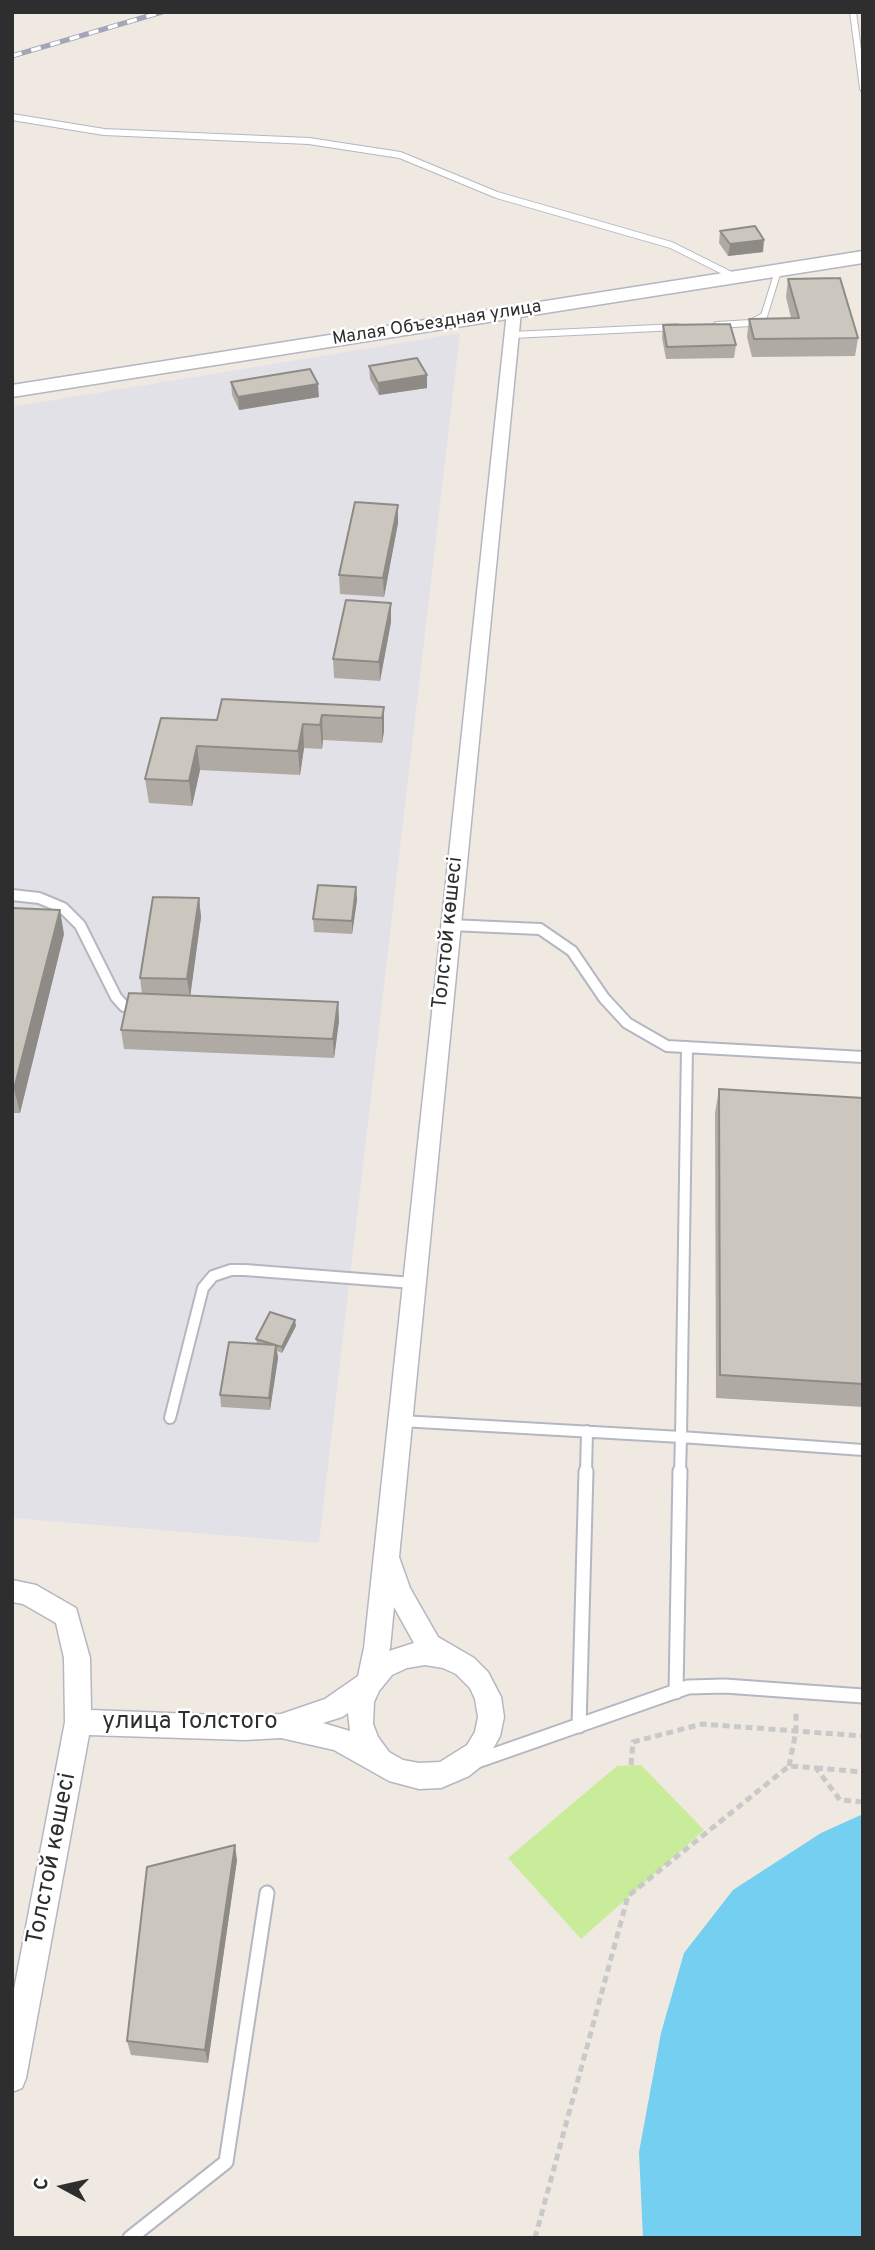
<!DOCTYPE html>
<html>
<head>
<meta charset="utf-8">
<style>
  body { margin:0 }
  #map { position:relative; width:875px; height:2250px; overflow:hidden; background:#efe9e1; font-family:Overpass,sans-serif }
  canvas { display:block }
  .frame { position:absolute; inset:0; border:14px solid #2e2e2e; pointer-events:none }
  .north { position:absolute; left:28px; top:2152px; width:70px; height:70px; -webkit-text-stroke:5px #fff; paint-order:stroke; rotate:278deg; font-size:19px; font-weight:700; line-height:28px; text-align:center; color:#2e2e2e }
  .north::after { content:''; display:block; margin:auto; width:24px; height:32px; background:#2e2e2e; clip-path:polygon(50% 0,100% 100%,50% 72%,0 100%) }
</style>
</head>
<body>
<div id="map">
<canvas width="875" height="2250"></canvas>
<div class="frame"></div>
<div class="north">С</div>
</div>
<script>
const ctx = document.querySelector('canvas').getContext('2d');
ctx.lineJoin = 'round';
function fillPath(path, color) { ctx.fillStyle = color; ctx.fill(path, 'evenodd'); }
const toPath = rows => new Path2D(rows.map(r => 'M' + r).join(''));
function stroke(path, color, width, dash) { ctx.strokeStyle = color; ctx.lineWidth = width; ctx.lineCap = dash ? 'butt' : 'round'; ctx.setLineDash(dash || []); ctx.stroke(path); }
function write(font, color, halo, rows, align = 'center') {
  ctx.font = font + ' Overpass,sans-serif'; ctx.lineWidth = 5; ctx.setLineDash([]); ctx.textBaseline = 'middle'; ctx.strokeStyle = halo; ctx.fillStyle = color; for (const [text, x, y, turn = 0] of rows) {
    ctx.save(); ctx.translate(x, y); ctx.rotate((+turn || 0) * Math.PI / 180); ctx.textAlign = isNaN(turn) ? turn : align; if (halo) ctx.strokeText(text, 0, 0); ctx.fillText(text, 0, 0); ctx.restore();
  }
}
const industrial = toPath([
  [460,333,319,1543,12,1518,12,407]
]);
const pitch = toPath([
  [641,1765,704,1830,581,1939,508,1858,617,1766]
]);
const water = toPath([
  [863,1814,863,2238,643,2238,639,2152,661,2033,684,1953,733,1890,821,1833]
]);
const path = toPath([
  [631,1765,633,1742,702,1724,863,1736],
  [789,1766,796,1731,796,1710],
  [816,1768,863,1772],
  [535,2238,628,1896,789,1766,816,1768,840,1800,863,1802]
]);
const laneFar2 = toPath([
  [853,12,863,88],
  [12,117,104,132,309,141,400,155,497,195,671,245,735,277],
  [717,325,750,323,764,316,778,271],
  [512,335,677,327]
]);
const laneFar1 = toPath([
  [12,895,39,898,63,908,80,925,116,997,124,1006,137,1008],
  [450,925,540,929,572,951,604,998,627,1023,667,1046,863,1057],
  [687,1047,681,1437,863,1450],
  [170,1418,203,1288,213,1276,231,1270,245,1270,413,1283],
  [401,1421,681,1437,680,1472],
  [586,1472,587,1431]
]);
const lane = toPath([
  [676,1692,680,1471],
  [579,1726,586,1471],
  [477,1761,688,1687,725,1686,863,1696],
  [130,2238,226,2162,267,1893]
]);
const street = toPath([
  [514,308,521,312,399,1557,410,1588,438,1637,474,1658,488,1672,501,1697,504,1717,500,1736,485,1763,469,1776,441,1788,419,1789,389,1781,334,1750,281,1738,245,1740,89,1735,26,2078,22,2088,12,2092,12,2000,65,1722,64,1658,56,1623,23,1604,12,1602,12,1580,36,1585,76,1608,90,1658,91,1710,245,1716,281,1714,325,1699,358,1676,364,1648,507,312,514,308],
  [394,1607,414,1643,389,1651,390,1648,394,1607],
  [425,1665,443,1668,456,1674,470,1688,475,1699,478,1717,475,1732,467,1745,440,1762,419,1763,403,1760,389,1752,378,1737,373,1724,374,1702,379,1691,392,1675,407,1668,425,1665],
  [348,1713,350,1731,323,1723,342,1717,348,1713]
]);
const secondary = toPath([
  [863,251,863,263,12,397,12,385,863,251]
]);
const rail = toPath([
  [12,56,162,12]
]);
const wall = toPath([
  [720,231,763,252,728,256,719,243],
  [788,279,858,338,855,356,752,357,747,337,749,319,791,318,786,297],
  [663,325,736,345,734,358,666,359,662,338],
  [369,366,427,388,379,395,370,379],
  [231,382,319,397,239,410,232,395],
  [398,505,398,523,384,597,340,594,339,575],
  [391,603,391,622,380,681,334,678,333,659],
  [384,707,384,731,382,743,323,740,322,749,304,748,300,775,200,770,192,806,149,803,145,779,217,720],
  [356,887,357,900,352,934,314,932,313,919],
  [199,898,201,917,190,996,338,1002,339,1021,334,1058,124,1049,121,1030,142,994,140,978],
  [12,908,64,934,20,1113,12,1113],
  [719,1089,863,1098,863,1407,716,1398,715,1113],
  [296,1326,282,1353,277,1351,278,1358,270,1410,221,1407,220,1395,257,1344,256,1339],
  [237,1860,208,2063,131,2055,127,2041]
]);
const shadedWall = toPath([
  [764,240,763,252,728,256,730,244],
  [427,375,427,388,379,395,378,383],
  [318,384,319,397,239,410,238,397],
  [398,505,398,523,384,597,383,578],
  [391,603,391,622,380,681,379,662],
  [384,707,384,731,382,743,382,718],
  [322,715,323,740,322,749,320,725],
  [303,724,304,748,300,775,298,751],
  [197,746,200,770,192,806,189,781],
  [356,887,357,900,352,934,352,921],
  [199,898,201,917,190,998,187,979],
  [60,910,64,934,20,1113,14,1089],
  [338,1002,339,1021,334,1058,333,1039],
  [295,1320,296,1326,282,1353,282,1347],
  [276,1345,278,1358,270,1410,269,1398],
  [235,1845,237,1860,208,2063,205,2050]
]);
const building = toPath([
  [755,226,764,240,730,244,720,231,755,226],
  [840,278,858,338,754,339,749,319,799,318,788,279,840,278],
  [730,324,736,345,667,347,663,325,730,324],
  [417,358,427,375,378,383,369,366,417,358],
  [310,369,318,384,238,397,231,382,310,369],
  [355,502,398,505,383,578,339,575,355,502],
  [346,600,391,603,379,662,333,659,346,600],
  [222,699,384,707,382,718,322,715,320,725,303,724,298,751,197,746,189,781,145,779,161,718,217,720,222,699],
  [318,885,356,887,352,921,313,919,318,885],
  [153,897,199,898,187,979,140,978,153,897],
  [12,908,60,910,14,1089,12,1089,12,908],
  [129,993,338,1002,333,1039,121,1030,129,993],
  [719,1089,863,1098,863,1384,720,1375,719,1089],
  [270,1312,295,1320,282,1347,256,1339,270,1312],
  [229,1342,276,1345,269,1398,220,1395,229,1342],
  [235,1845,205,2050,127,2041,147,1867,235,1845]
]);
const farStreetnames = [
  ["Малая Объездная улица",437,324,-9]
];
const streetNames = [
  ["Толстой көшесі",449,933,-84]
];
const nearStreetnames = [
  ["улица Толстого",190,1723],
  ["Толстой көшесі",53,1859,-79]
];
fillPath(industrial, '#e3e1e8');
fillPath(pitch, '#c9ec9a');
fillPath(water, '#75cff0');
stroke(laneFar2, '#b4b7c1', 8);
stroke(laneFar1, '#b4b7c1', 14);
stroke(lane, '#b4b7c1', 17);
stroke(street, '#b4b7c1', 3);
stroke(secondary, '#b4b7c1', 3);
stroke(path, '#c9c9c9', 5, [7, 4.5]);
stroke(laneFar2, '#fff', 6);
stroke(laneFar1, '#fff', 10);
stroke(lane, '#fff', 13);
fillPath(street, '#fff');
fillPath(secondary, '#fff');
stroke(rail, '#a3a6b8', 5);
stroke(rail, '#fff', 3.5, [10]);
fillPath(wall, '#afaba4');
fillPath(shadedWall, '#8e8b86');
fillPath(building, '#cbc7bf');
stroke(building, '#8e8b86', 2);
write('18px', '#2e2e2e', '#fff', farStreetnames);
write('21px', '#2e2e2e', '#fff', streetNames);
write('24px', '#2e2e2e', '#fff', nearStreetnames);
</script>
</body>
</html>
